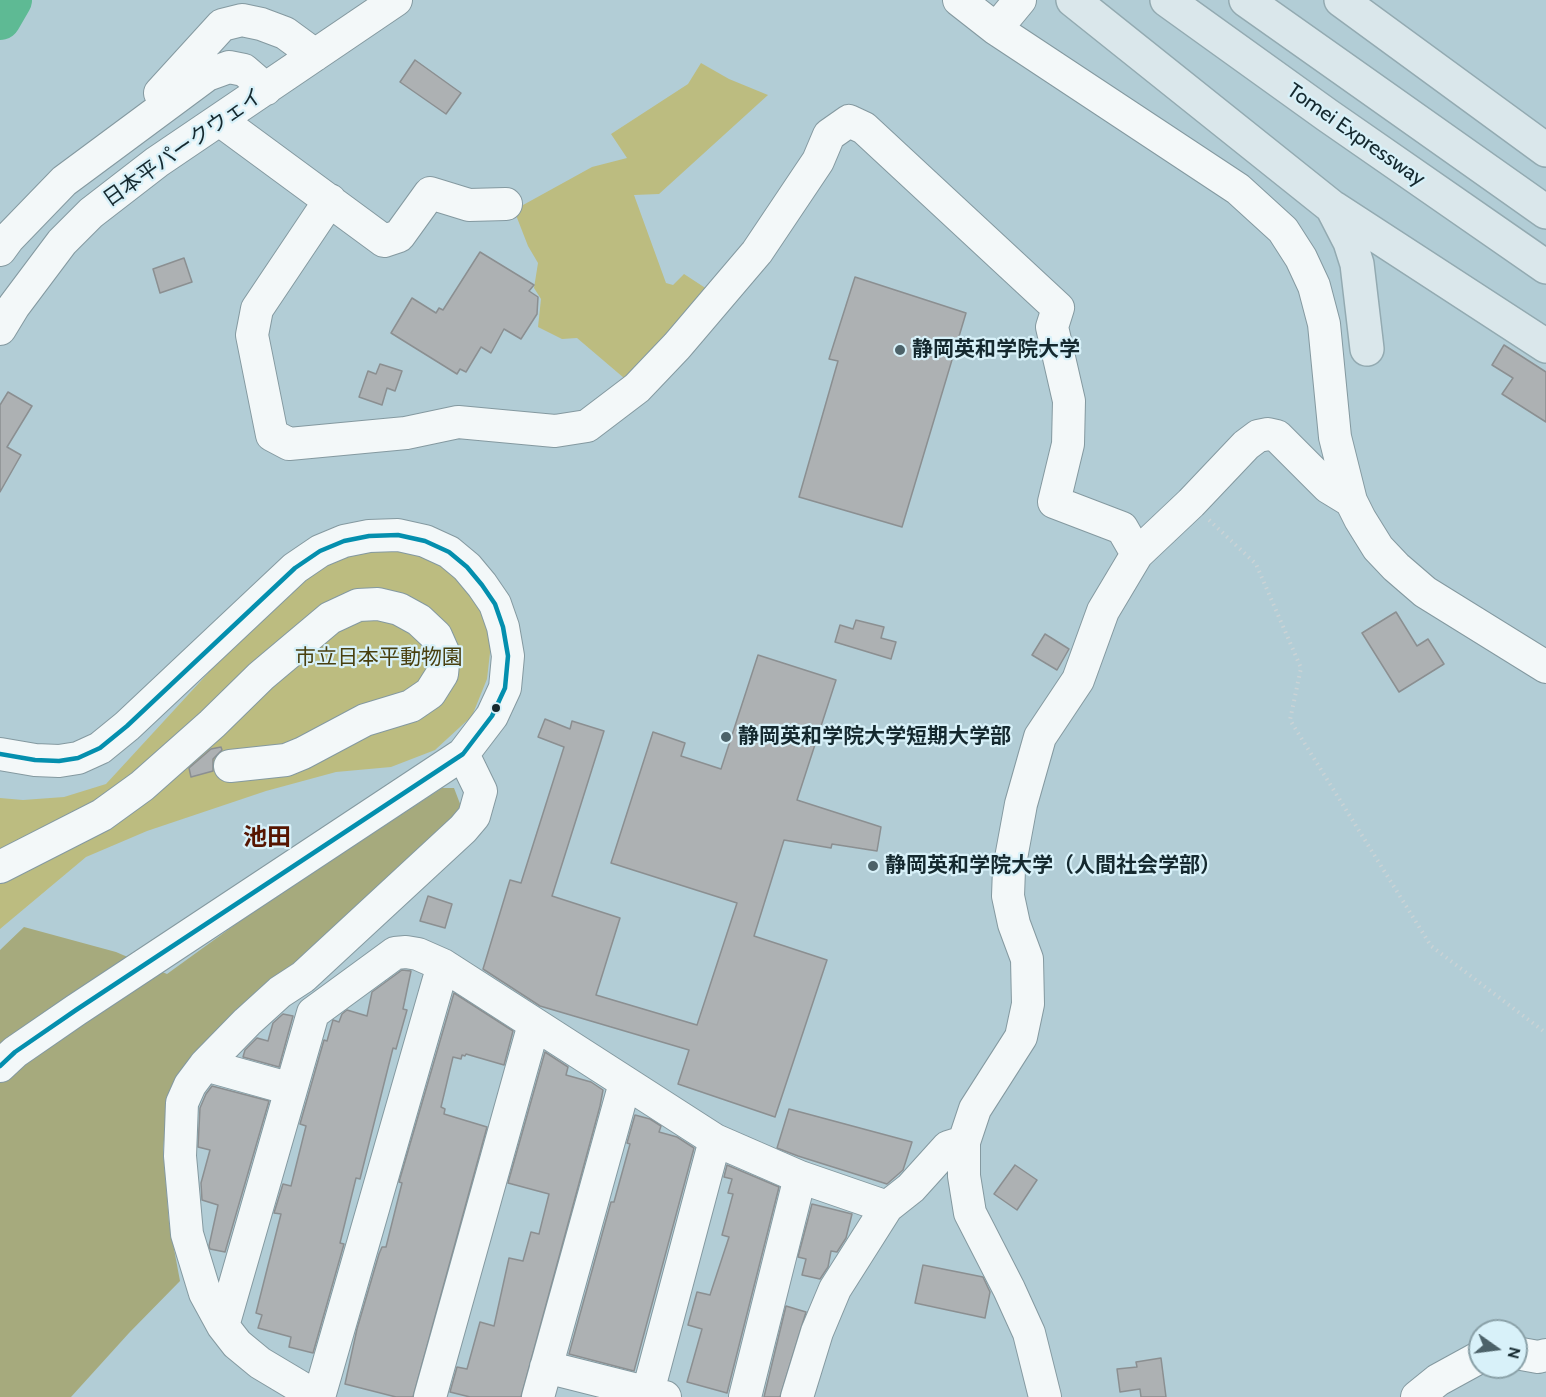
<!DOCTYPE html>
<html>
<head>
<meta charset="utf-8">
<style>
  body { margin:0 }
  #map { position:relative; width:1546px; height:1397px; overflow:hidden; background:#b2cdd6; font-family:Cabin,sans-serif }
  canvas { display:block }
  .north { position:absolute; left:1468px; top:1319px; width:60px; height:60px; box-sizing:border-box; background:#d8f1f9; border:2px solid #8aa1a8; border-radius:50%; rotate:104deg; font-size:16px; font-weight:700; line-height:24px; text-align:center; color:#15292f }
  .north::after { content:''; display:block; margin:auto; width:21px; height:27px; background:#4c6269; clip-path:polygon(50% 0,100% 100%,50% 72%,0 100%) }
</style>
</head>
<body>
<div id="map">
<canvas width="1546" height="1397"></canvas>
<div class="north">N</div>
</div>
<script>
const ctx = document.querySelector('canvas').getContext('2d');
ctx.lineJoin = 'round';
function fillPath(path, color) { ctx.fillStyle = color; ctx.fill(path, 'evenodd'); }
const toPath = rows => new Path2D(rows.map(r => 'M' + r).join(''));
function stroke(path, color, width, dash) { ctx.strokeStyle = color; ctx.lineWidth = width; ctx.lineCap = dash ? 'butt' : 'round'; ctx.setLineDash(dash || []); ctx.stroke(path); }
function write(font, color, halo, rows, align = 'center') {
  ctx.font = font + ' Cabin,"Noto Sans JP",sans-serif'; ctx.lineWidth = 4.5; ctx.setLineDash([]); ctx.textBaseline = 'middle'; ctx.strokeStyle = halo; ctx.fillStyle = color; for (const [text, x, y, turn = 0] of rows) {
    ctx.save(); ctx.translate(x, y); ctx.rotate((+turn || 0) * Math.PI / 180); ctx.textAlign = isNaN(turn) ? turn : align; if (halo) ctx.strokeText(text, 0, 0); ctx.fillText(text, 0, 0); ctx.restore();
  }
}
const green = toPath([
  [701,63,729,79,768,95,659,194,634,195,666,283,673,285,684,274,710,291,641,367,624,378,577,338,562,339,538,327,541,299,534,288,538,263,528,246,514,210,592,167,627,158,611,134,688,84],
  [364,550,408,551,436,559,467,583,487,614,491,644,487,679,472,716,435,750,391,767,336,772,266,791,147,831,86,857,0,929,0,798,23,800,64,797,106,784,268,608,306,576,333,561]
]);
const forest = toPath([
  [442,788,454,788,462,809,452,829,200,1055,169,1092,163,1149,169,1222,180,1281,129,1333,71,1397,0,1397,0,950,24,927,116,952,167,974,254,911]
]);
const river = toPath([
  [0,19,11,0]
]);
const building = toPath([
  [415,60,461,93,446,114,400,82,415,60],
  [480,252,534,285,529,291,538,297,537,314,521,339,504,329,491,353,481,347,466,372,460,369,457,374,391,333,412,298,436,313,439,308,443,310,480,252],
  [184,258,192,282,160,293,153,269,184,258],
  [855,277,966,313,902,527,799,497,838,361,829,359,855,277],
  [1504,345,1546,372,1546,422,1502,394,1513,378,1492,365,1504,345],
  [380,364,402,371,395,391,387,388,382,405,359,397,368,371,376,374,380,364],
  [8,392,32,406,7,447,21,455,0,492,0,405,8,392],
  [1396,612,1417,646,1428,639,1444,664,1399,692,1362,633,1396,612],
  [856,620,884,627,881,638,896,642,891,659,835,642,840,625,853,629,856,620],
  [1045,634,1069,649,1057,670,1032,655,1045,634],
  [758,655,836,680,797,800,881,827,877,851,832,844,831,848,784,840,754,936,827,960,775,1117,678,1084,689,1050,540,1006,483,969,510,880,521,883,564,747,538,737,545,719,570,729,572,721,604,731,552,896,620,918,596,995,697,1025,737,903,611,863,653,732,685,743,681,756,721,769,758,655],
  [221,747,222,750,213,759,213,771,191,777,189,768,211,749,221,747],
  [428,896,452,904,445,928,420,921,428,896],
  [402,970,411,971,403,1009,407,1010,396,1049,393,1048,360,1179,356,1178,340,1243,344,1244,313,1353,289,1347,291,1337,258,1328,262,1315,256,1313,281,1214,274,1213,283,1184,291,1186,306,1126,300,1124,324,1040,327,1041,333,1020,339,1022,342,1014,347,1010,367,1016,372,992,402,970],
  [454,993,513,1031,504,1065,466,1054,465,1056,462,1055,461,1059,453,1057,441,1107,445,1109,444,1114,487,1127,413,1397,396,1397,345,1384,357,1329,379,1254,382,1247,386,1247,402,1183,399,1182,454,993],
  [283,1014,293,1016,279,1067,243,1057,245,1050,257,1038,268,1041,273,1023,283,1014],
  [545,1052,568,1067,566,1075,591,1082,603,1090,600,1106,521,1397,470,1397,450,1392,457,1367,467,1369,480,1322,494,1326,509,1258,523,1261,531,1232,539,1234,549,1194,508,1183,545,1052],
  [212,1086,269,1101,225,1252,210,1249,209,1246,218,1205,202,1200,201,1183,210,1150,198,1147,200,1108,206,1094,212,1086],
  [789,1109,912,1142,903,1170,887,1184,798,1156,777,1148,789,1109],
  [635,1115,650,1119,661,1126,659,1132,677,1137,694,1148,634,1371,569,1354,611,1202,614,1202,630,1144,627,1143,635,1115],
  [727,1165,779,1187,727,1393,687,1382,702,1329,688,1325,697,1292,710,1295,729,1237,722,1235,733,1194,728,1193,732,1179,724,1177,727,1165],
  [1015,1165,1037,1180,1017,1210,994,1194,1015,1165],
  [812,1204,852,1214,846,1238,837,1252,831,1251,828,1267,820,1279,802,1275,806,1259,798,1257,812,1204],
  [923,1265,983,1277,990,1292,985,1318,915,1303,923,1265],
  [786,1306,806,1312,780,1397,764,1397,786,1306],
  [1161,1358,1166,1397,1141,1397,1140,1389,1120,1392,1117,1369,1137,1367,1136,1362,1161,1358]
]);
const path = toPath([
  [1209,520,1256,564,1301,668,1290,720,1431,946,1546,1033]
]);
const minor = toPath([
  [959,0,996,29,1238,189,1283,230,1301,258,1314,286,1324,324,1335,437,1351,501,1360,519,1378,548,1396,567,1425,592,1546,667],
  [996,29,1020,0],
  [160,93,222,25,242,20,261,24,285,33,315,55],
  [221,121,384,241,399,236,430,193,469,205,506,204],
  [330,200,257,309,252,335,272,435,289,444,406,433,458,422,555,431,587,426,637,388,677,346,757,252,818,161,829,135,849,121,864,128,1058,308,1052,327,1069,401,1068,444,1054,502,1122,528,1137,554],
  [0,250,8,239,64,181,207,75,229,67,244,70,266,89],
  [0,329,14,306,62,242,91,213,157,162,396,0],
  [0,754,35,760,59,761,78,758,100,748,127,726,295,568,320,551,344,541,369,536,398,535,425,541,449,552,467,567,482,585,495,604,503,627,508,656,505,688,492,716,463,754,76,1010,15,1052,0,1066],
  [0,867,102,815,142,786,212,724,261,676,330,618,358,605,378,604,399,609,419,620,436,636,444,654,442,674,430,693,411,706,365,720,303,753,286,760,230,766],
  [205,1065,247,1022,280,992,303,977,463,829,474,816,481,791,463,754],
  [291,1089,205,1065,190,1085,182,1103,180,1156,187,1234,205,1293,223,1326,237,1344,260,1363,317,1397],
  [887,1207,911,1188,948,1147,964,1142],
  [223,1326,313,1013,395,953,406,952,418,954,443,965,715,1140,800,1177,887,1207,835,1289,817,1332,797,1397],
  [1516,1353,1538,1357,1546,1355],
  [546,1367,665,1397],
  [648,1392,715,1140],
  [319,1397,443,965],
  [430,1397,534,1024],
  [538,1397,625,1083],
  [745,1397,800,1177],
  [1045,1397,1029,1333,1009,1289,970,1213,964,1176,964,1142,975,1109,1021,1037,1028,1004,1027,959,1014,924,1008,896,1009,869,1021,804,1040,737,1078,680,1103,611,1137,554,1191,503,1246,445,1258,436,1268,434,1277,436,1328,487,1351,501],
  [1417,1397,1438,1380,1480,1357]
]);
const highway = toPath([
  [1073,0,1332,207,1350,242,1357,264,1367,349],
  [1167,0,1327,115,1546,267],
  [1246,0,1546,212],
  [1341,0,1546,150],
  [1334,208,1546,346]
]);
const bus1 = toPath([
  [0,754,35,760,59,761,78,758,100,748,127,726,295,568,320,551,344,541,369,536,398,535,425,541,449,552,467,567,482,585,495,604,503,627,508,656,505,688,492,716,463,754,76,1010,15,1052,0,1066]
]);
const markers = [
  [900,350,6,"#4c6269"],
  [496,708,5,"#15292f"],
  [726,737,6,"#4c6269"],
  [873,866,6,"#4c6269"]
];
const streetNames = [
  ["Tomei Expressway",1356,135,35],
  ["日本平パークウェイ",183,148,-35]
];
const poiNames = [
  ["静岡英和学院大学",912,350],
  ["静岡英和学院大学短期大学部",738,737],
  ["静岡英和学院大学（人間社会学部）",885,866]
];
const parkNames = [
  ["市立日本平動物園",379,658]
];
const quarterNames = [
  ["池田",267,838]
];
fillPath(green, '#bcbc80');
fillPath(forest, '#a6aa7d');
stroke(river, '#5eba94', 42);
fillPath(building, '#adb1b3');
stroke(building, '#8b8f91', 1.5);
stroke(minor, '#8499a0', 34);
stroke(highway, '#93aab1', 36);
stroke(path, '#cad3d6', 4, [1.5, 4.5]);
stroke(minor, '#f3f8f9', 32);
stroke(highway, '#dae7eb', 33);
stroke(bus1, '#048fae', 4.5);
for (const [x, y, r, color] of markers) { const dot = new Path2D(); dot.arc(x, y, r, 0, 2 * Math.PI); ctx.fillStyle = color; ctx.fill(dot); stroke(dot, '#d8f1f9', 2); }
write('21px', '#15292f', '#d8f1f9', streetNames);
write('bold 21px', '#15292f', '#d8f1f9', poiNames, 'left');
write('21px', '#49400f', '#d8f1f9', parkNames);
write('bold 24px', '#561500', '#d8f1f9', quarterNames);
</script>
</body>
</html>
